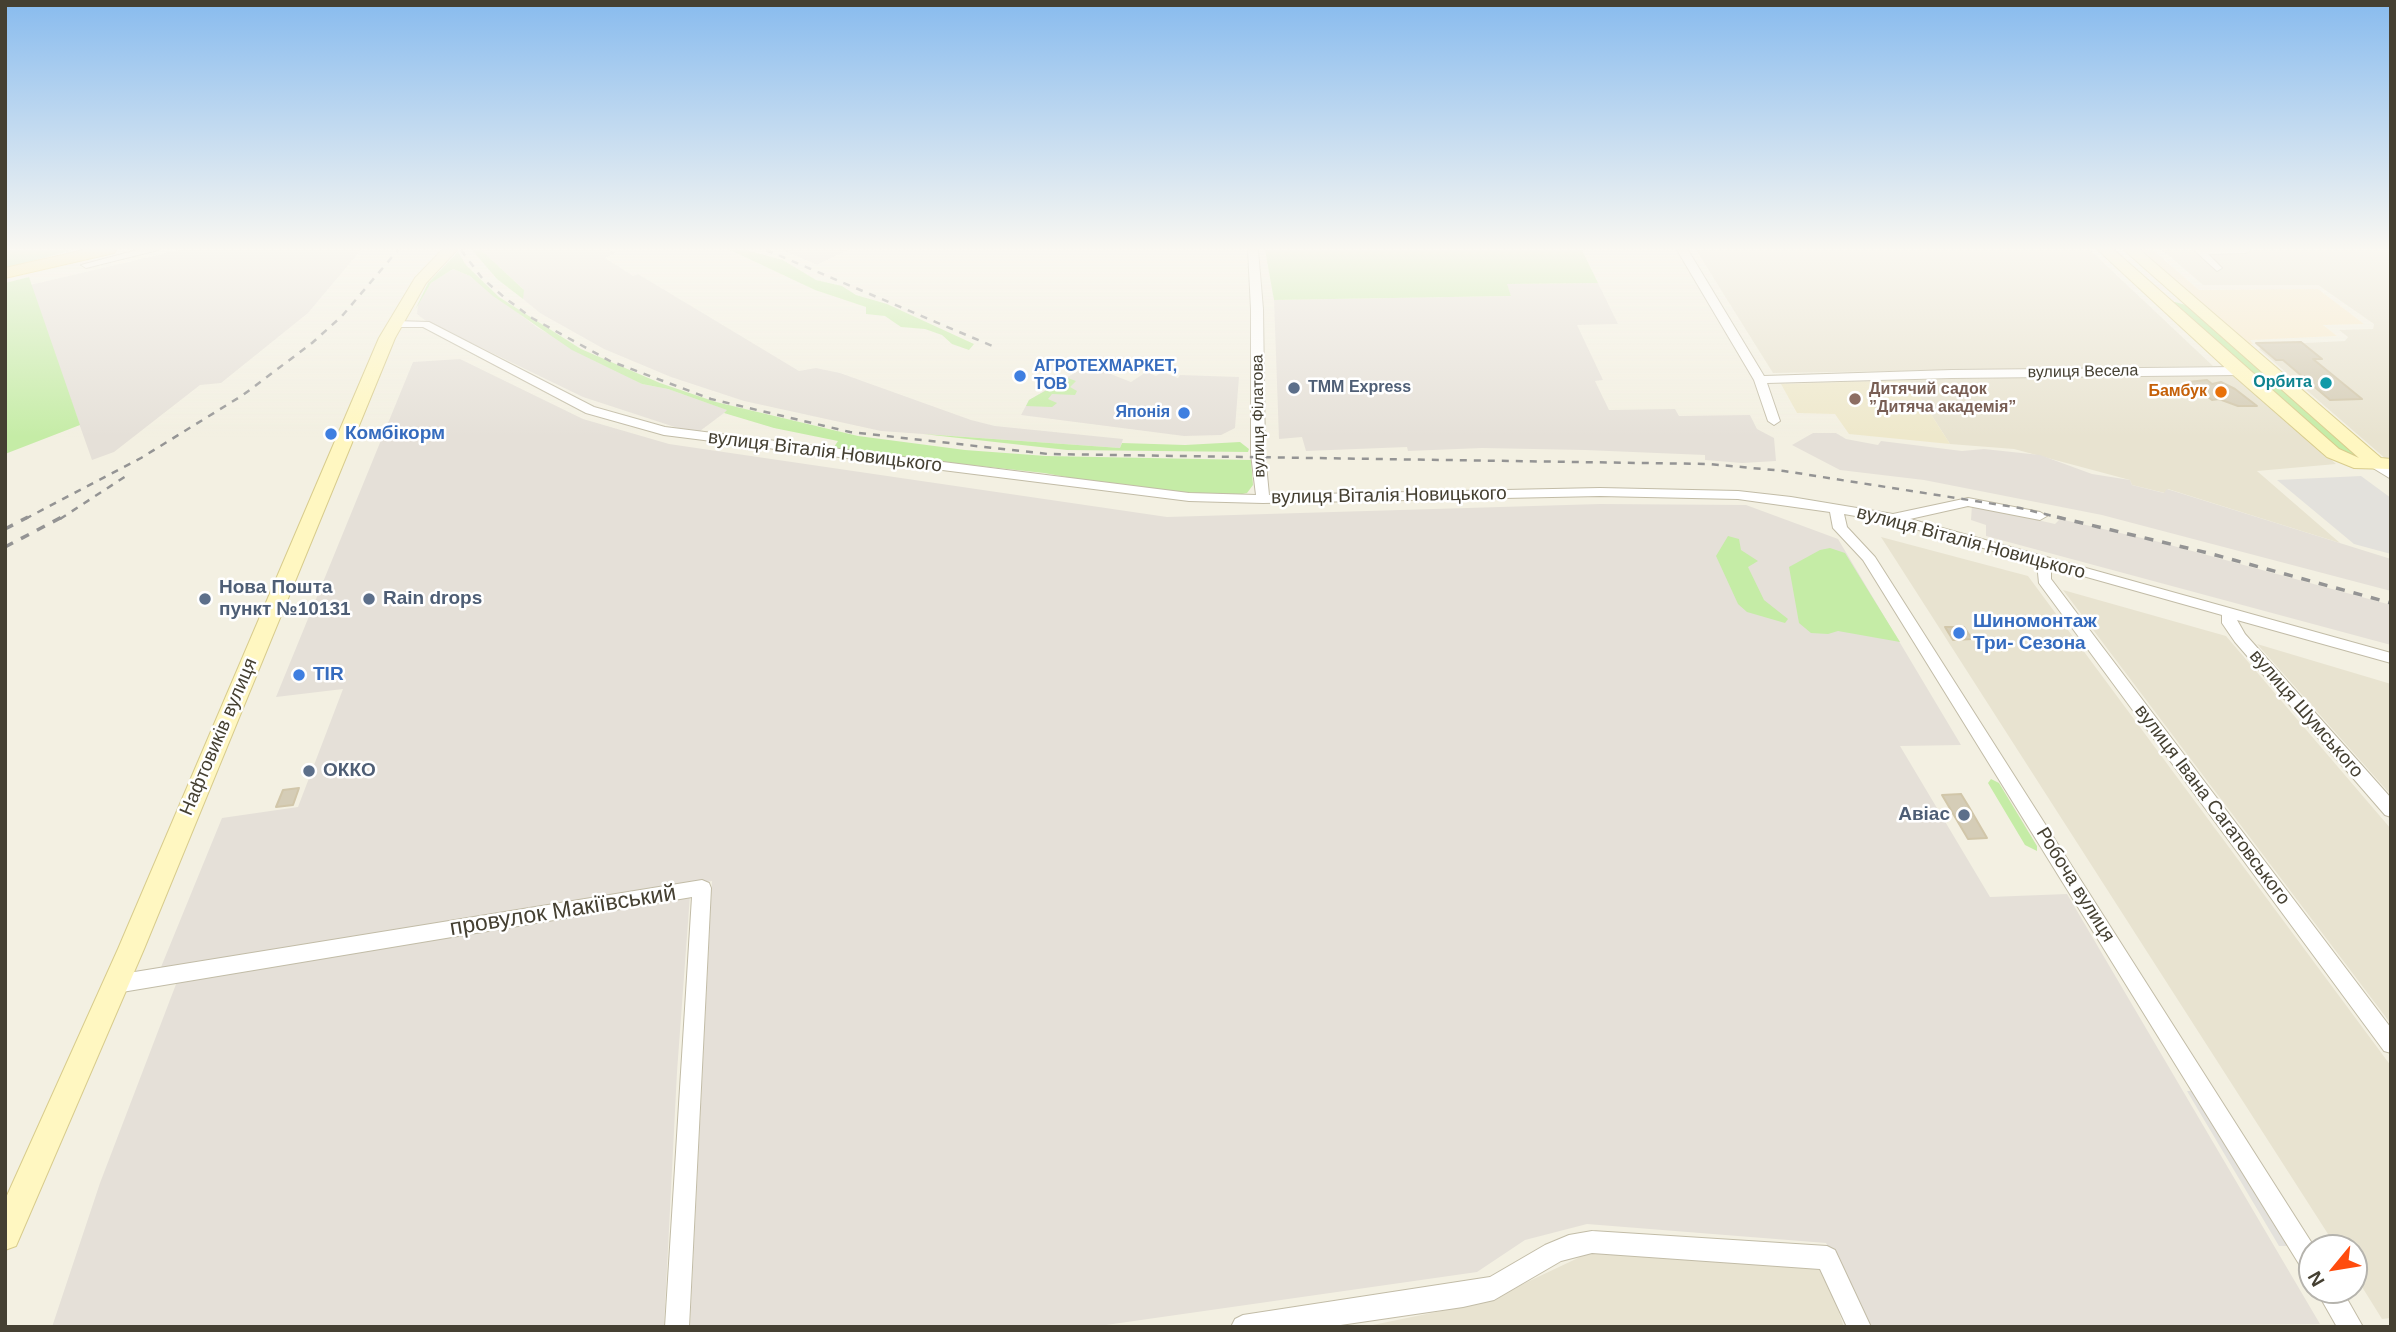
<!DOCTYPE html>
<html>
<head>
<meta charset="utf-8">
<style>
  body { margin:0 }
  #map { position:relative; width:2396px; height:1332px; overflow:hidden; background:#f3f0e2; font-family:Helvetica,sans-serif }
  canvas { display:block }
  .frame { position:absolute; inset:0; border:7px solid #454032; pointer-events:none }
  .north { position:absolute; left:2298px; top:1234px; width:70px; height:70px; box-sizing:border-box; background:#fff; border:2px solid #b5b3ad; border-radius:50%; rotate:240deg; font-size:19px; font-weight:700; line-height:28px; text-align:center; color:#454032 }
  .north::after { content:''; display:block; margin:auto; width:24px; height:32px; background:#ff4c0e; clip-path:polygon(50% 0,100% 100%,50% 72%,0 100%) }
</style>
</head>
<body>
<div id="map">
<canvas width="2396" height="1332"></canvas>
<div class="frame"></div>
<div class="north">N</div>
</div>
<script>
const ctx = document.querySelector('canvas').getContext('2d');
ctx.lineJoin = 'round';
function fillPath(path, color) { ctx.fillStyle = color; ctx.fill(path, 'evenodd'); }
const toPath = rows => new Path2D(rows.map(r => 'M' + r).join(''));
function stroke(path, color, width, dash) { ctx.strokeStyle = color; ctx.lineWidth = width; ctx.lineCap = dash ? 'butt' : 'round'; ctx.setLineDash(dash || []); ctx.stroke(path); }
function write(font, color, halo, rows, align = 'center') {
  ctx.font = font + ' Helvetica,sans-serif'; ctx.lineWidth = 5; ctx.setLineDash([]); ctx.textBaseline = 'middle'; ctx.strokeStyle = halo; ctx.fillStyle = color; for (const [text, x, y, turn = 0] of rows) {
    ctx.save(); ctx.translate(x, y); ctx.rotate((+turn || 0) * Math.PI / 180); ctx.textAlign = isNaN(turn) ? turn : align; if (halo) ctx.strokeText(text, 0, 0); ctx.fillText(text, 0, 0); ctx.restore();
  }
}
const residential = toPath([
  [1696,250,2090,250,2213,366,1773,373],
  [2162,250,2391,250,2391,459,2386,459,2259,349,2264,345,2345,341,2348,337,2339,330,2373,329,2374,324,2318,285,2203,285],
  [2236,373,2336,464,2257,471,2340,543,2168,489,2165,493,2132,485,2130,480,2014,449,1950,444,1909,380],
  [1881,537,2028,576,2391,1066,2391,1318,2382,1319,2354,1274,2354,1248,2337,1248],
  [2063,590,2226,636,2391,829,2391,1024],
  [2257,644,2391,684,2391,795],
  [1597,1249,1823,1266,1844,1327,1363,1327,1485,1302]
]);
const commercial = toPath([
  [2134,250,2153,250,2199,290,2318,289,2364,324,2323,325,2337,336,2250,340,2253,344,2244,345]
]);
const industrial = toPath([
  [179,250,361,250,308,313,221,383,200,385,114,452,92,460,30,285],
  [481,250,610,250,615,253,605,258,621,268,633,276,638,274,799,371,816,368,840,373,971,420,995,426,1123,439,1120,448,881,431,744,401,671,377,604,349,540,313,523,299,523,289],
  [783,250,847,250,817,265],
  [453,269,470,276,538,328,642,384,668,389,728,410,700,431,690,432,583,397,426,321,417,314,418,304,431,283],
  [1598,283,1618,324,1577,325,1603,380,1595,381,1609,410,1675,409,1679,416,1750,415,1757,429,1774,438,1776,461,1742,463,1705,460,1705,455,1585,450,1482,448,1408,451,1407,447,1306,451,1302,437,1279,439,1274,300,1511,296,1506,284],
  [460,359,583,419,669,444,1167,517,1600,504,1746,505,1838,539,1961,745,1900,746,1990,897,2067,894,2320,1324,1869,1327,1826,1243,1587,1224,1525,1240,1477,1272,1092,1327,690,1327,712,881,159,972,222,818,298,807,343,689,276,697,413,362],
  [1088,365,1131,382,1146,372,1156,376,1162,372,1178,378,1180,375,1239,377,1235,428,1221,435,1184,436,1021,415,1029,400],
  [1813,433,1836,433,1846,439,1878,445,1881,441,1962,451,1984,449,2040,455,2092,474,2130,480,2132,485,2164,493,2167,489,2391,559,2391,591,2102,515,1924,480,1840,470,1792,445],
  [1972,505,2055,524,2060,519,2159,542,2391,605,2391,645,1986,536,1986,525,1971,520],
  [690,895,677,1072,664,1327,52,1327,100,1183,178,979]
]);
const education = toPath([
  [1909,380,1950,444,1849,434,1835,414,1797,413,1781,384]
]);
const green = toPath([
  [5,250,72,250,5,269],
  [472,250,481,250,524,290,523,299,497,279],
  [730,250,746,250,783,260,816,280,842,286,856,295,887,304,974,344,969,350,952,344,942,335,925,329,901,327,885,316,866,314,866,307,815,290],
  [1265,250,1582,250,1598,283,1507,284,1511,296,1274,300],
  [458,252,466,265,499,297,581,349,660,383,716,402,858,436,965,450,1046,456,1251,460,1253,485,1247,493,1238,495,1187,493,1123,487,1044,473,832,450,838,441,774,428,724,413,727,410,668,389,642,384,572,350,493,296,470,276,453,269,431,283,415,310,428,283],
  [29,277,80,425,5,454,5,283],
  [2175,302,2186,305,2356,456,2340,454,2171,303],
  [1068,378,1076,381,1070,387,1077,391,1075,395,1052,394,1048,399,1057,403,1052,407,1026,406,1029,400],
  [923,434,1120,448,1122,443,1185,445,1240,442,1249,449,1248,452,1067,450],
  [1728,536,1739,539,1741,550,1758,561,1748,567,1764,600,1788,619,1785,623,1747,612,1738,604,1716,556],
  [1830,548,1845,553,1900,642,1838,631,1828,634,1811,633,1799,623,1789,567,1820,550],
  [1991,779,1999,783,2037,846,2037,851,2025,845,1988,783]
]);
const parking = toPath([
  [2361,476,2391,498,2391,554,2354,544,2277,480],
  [2187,1091,2200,1091,2293,1246,2279,1246]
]);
const building = toPath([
  [2301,342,2322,359,2313,359,2362,399,2330,400,2283,360,2276,360,2256,343,2301,342],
  [2207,380,2212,384,2221,382,2235,389,2257,406,2238,406,2219,399,2212,400,2188,382,2207,380],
  [1945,627,1964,627,1972,639,1953,640,1945,627],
  [299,788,293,805,276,807,283,790,299,788],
  [1961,794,1969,807,1987,838,1968,839,1942,795,1961,794]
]);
const street = toPath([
  [137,250,158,250,86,268,81,265,137,250],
  [1248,250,1258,250,1263,309,1265,454,1269,495,1600,488,1738,491,1791,497,1893,514,1968,498,2040,512,2047,516,2040,520,1968,506,1910,519,2391,653,2391,663,2237,620,2245,634,2391,798,2391,817,2385,815,2235,642,2222,623,2222,615,2051,567,2051,579,2391,1028,2391,1053,2384,1051,2039,583,2037,563,1890,522,1844,514,1847,527,1875,557,2315,1248,2312,1248,2312,1276,2304,1272,1863,560,1833,528,1830,512,1738,499,1600,496,1263,503,1189,501,664,435,586,413,423,327,395,327,389,324,395,321,429,322,594,407,665,427,1189,493,1256,495,1251,454,1251,309,1248,250],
  [1677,250,1688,250,1764,376,1952,370,2238,367,2244,371,2238,375,1952,378,1767,383,1780,421,1774,425,1768,421,1754,380,1677,250],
  [2194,250,2251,250,2246,253,2208,254,2222,268,2217,271,2194,250],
  [2378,461,2391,468,2391,479,2373,468,2373,462,2378,461],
  [702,880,709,883,711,888,689,1327,665,1327,692,897,116,993,109,990,106,984,109,978,116,975,702,880],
  [1592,1231,1827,1246,1835,1250,1871,1327,1847,1327,1820,1269,1592,1253,1561,1261,1494,1300,1463,1307,1327,1327,1231,1327,1235,1319,1243,1315,1490,1277,1545,1245,1569,1235,1592,1231],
  [2316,1290,2342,1290,2363,1327,2337,1327,2316,1290]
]);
const secondary = toPath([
  [442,250,457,250,426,283,395,338,144,949,16,1246,5,1250,5,1200,118,949,379,338,415,278,442,250],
  [2098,250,2114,250,2339,449,2359,458,2124,250,2140,250,2381,458,2391,459,2391,469,2354,468,2327,457,2232,374,2098,250]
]);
const primary = toPath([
  [84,250,116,250,114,253,5,278,5,268,84,250]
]);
const railFar1 = toPath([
  [461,250,482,278,505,298,532,318,610,361,711,399,850,432,1048,454,1709,464,1784,471,2020,508,2065,519],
  [766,250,997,348],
  [25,519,141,458,243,395,312,343,342,316,398,250],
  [60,519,126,476]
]);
const rail = toPath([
  [2057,517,2208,553,2391,603],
  [5,529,28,517],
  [5,547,62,517]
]);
const markers = [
  [1020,376,7,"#3f7fe0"],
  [2326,383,7,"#0f9aa8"],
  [1294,388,7,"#5c6f8a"],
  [2221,392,7,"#e8710a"],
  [1855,399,7,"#8d6e63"],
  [1184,413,7,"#3f7fe0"],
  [331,434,7,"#3f7fe0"],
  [205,599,7,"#5c6f8a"],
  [369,599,7,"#5c6f8a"],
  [1959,633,7,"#3f7fe0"],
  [299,675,7,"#3f7fe0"],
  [309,771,7,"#5c6f8a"],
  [1964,815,7,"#5c6f8a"]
];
const farShopnames = [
  ["АГРОТЕХМАРКЕТ,",1034,367],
  ["ТОВ",1034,385],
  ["Японія",1170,413,"right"]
];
const farStreetnames = [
  ["вулиця Весела",2083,372,-1],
  ["вулиця Філатова",1259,416,-91]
];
const farCulturenames = [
  ["Орбита",2312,383]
];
const farServicenames = [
  ["TMM Express",1308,388]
];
const farEducationnames = [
  ["Дитячий садок",1869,390],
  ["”Дитяча академія”",1869,408]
];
const farFoodnames = [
  ["Бамбук",2207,392]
];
const shopNames = [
  ["Комбікорм",345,434],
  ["Шиномонтаж",1973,622],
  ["Три- Сезона",1973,644],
  ["TIR",313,675]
];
const streetNames = [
  ["вулиця Віталія Новицького",825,452,7],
  ["вулиця Віталія Новицького",1389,496,-1],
  ["вулиця Віталія Новицького",1971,543,15],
  ["вулиця Шумського",2306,714,49],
  ["Нафтовиків вулиця",219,737,-67],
  ["вулиця Івана Сагатовського",2212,805,53],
  ["Робоча вулиця",2075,885,58]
];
const serviceNames = [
  ["Нова Пошта",219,588],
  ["пункт №10131",219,610],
  ["Rain drops",383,599],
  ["ОККО",323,771],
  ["Авіас",1950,815,"right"]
];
const nearStreetnames = [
  ["провулок Макіївський",563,911,-9]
];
fillPath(residential, '#e8e3d0');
fillPath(commercial, '#f8eacb');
fillPath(industrial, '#e5e0d8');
fillPath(education, '#eee8cb');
fillPath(green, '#c5eca6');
fillPath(parking, '#e3e1dc');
fillPath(building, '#d5cdb7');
stroke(building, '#d1c6a9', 2);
stroke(street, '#c2bca7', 2);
stroke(secondary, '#d8cc8d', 2);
stroke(primary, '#efd155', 2);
fillPath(street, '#fff');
fillPath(secondary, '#fff7c1');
fillPath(primary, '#ffeb90');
stroke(railFar1, '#949494', 2.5, [7, 7]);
stroke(rail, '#949494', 3.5, [9, 9]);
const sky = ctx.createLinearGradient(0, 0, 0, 437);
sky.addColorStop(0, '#8be');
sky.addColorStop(0.57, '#faf8f2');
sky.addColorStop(1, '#faf8f200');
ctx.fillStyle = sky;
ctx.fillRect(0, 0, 2396, 437);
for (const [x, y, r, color] of markers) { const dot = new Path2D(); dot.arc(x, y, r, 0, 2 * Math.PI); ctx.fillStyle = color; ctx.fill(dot); stroke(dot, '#fff', 2.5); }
write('bold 16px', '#366cbe', '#fff', farShopnames, 'left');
write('16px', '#454032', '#fff', farStreetnames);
write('bold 16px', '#0d838f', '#fff', farCulturenames, 'right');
write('bold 16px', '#4e5e75', '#fff', farServicenames, 'left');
write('bold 16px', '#785e54', '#fff', farEducationnames, 'left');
write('bold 16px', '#c56008', '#fff', farFoodnames, 'right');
write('bold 19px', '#366cbe', '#fff', shopNames, 'left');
write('19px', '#454032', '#fff', streetNames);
write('bold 19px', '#4e5e75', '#fff', serviceNames, 'left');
write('23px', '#454032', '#fff', nearStreetnames);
</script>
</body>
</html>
